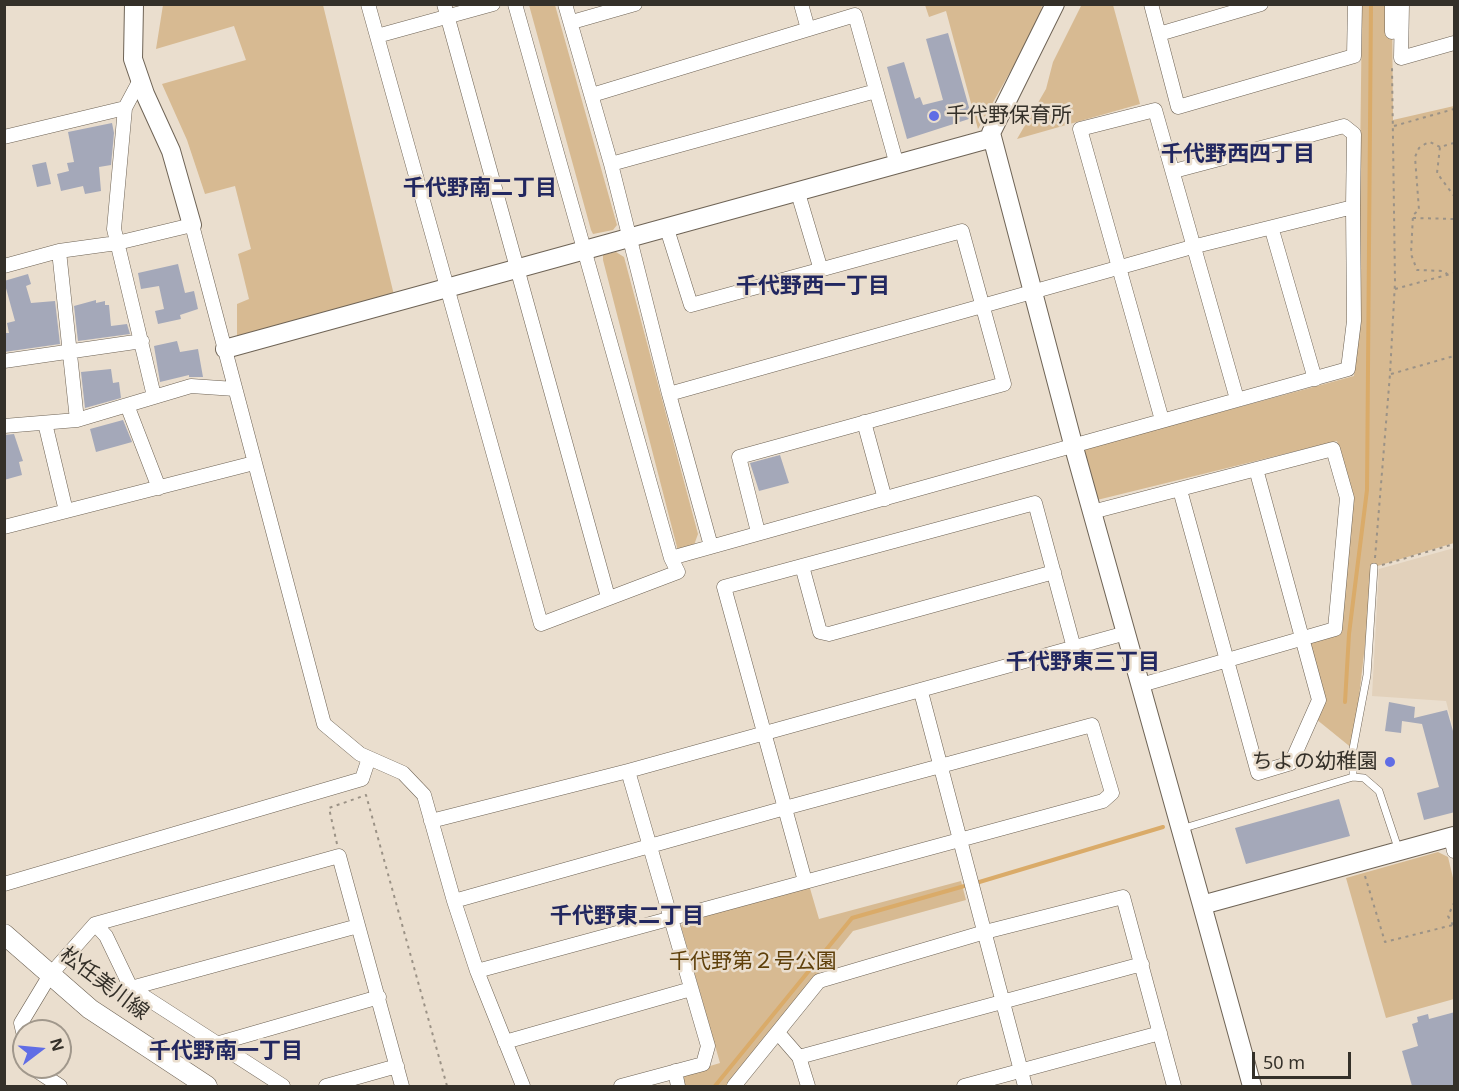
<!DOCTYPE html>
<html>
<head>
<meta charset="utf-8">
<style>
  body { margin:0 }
  #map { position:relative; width:1459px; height:1091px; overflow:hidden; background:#eadece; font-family:"Noto Sans",sans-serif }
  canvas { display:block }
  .frame { position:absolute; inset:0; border:6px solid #343029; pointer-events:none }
  .north { position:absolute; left:12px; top:1019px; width:60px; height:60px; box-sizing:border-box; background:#eadece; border:2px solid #a1988c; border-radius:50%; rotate:74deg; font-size:16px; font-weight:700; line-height:24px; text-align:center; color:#343029 }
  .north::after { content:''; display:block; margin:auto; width:21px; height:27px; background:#606de5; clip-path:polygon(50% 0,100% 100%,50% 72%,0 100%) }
  .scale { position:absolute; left:1252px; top:1052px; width:99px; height:27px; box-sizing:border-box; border:3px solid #343029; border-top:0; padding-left:8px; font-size:18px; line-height:21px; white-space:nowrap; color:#343029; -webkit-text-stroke:4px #eadece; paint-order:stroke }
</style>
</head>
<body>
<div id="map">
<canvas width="1459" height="1091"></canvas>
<div class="frame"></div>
<div class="north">N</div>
<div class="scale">50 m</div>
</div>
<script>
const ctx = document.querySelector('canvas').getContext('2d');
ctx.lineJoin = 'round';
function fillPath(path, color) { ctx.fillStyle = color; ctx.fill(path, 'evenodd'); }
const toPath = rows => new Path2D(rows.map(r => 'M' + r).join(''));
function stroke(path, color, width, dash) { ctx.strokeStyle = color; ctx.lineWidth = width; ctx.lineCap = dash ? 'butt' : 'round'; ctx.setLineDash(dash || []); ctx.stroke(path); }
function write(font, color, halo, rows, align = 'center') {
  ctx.font = font + ' "Noto Sans","Noto Sans JP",sans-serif'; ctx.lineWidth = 5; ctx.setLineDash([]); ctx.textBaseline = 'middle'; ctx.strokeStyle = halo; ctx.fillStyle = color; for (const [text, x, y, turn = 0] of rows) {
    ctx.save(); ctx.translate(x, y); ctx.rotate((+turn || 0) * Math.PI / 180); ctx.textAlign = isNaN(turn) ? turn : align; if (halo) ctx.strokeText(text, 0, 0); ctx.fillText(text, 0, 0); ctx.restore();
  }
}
const built = toPath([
  [1454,548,1454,731,1446,701,1372,696,1379,569]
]);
const green = toPath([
  [1082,4,1113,5,1140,104,1017,139,1046,89,1053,62],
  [163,5,323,5,394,295,237,337,237,304,249,299,238,254,251,249,235,186,205,194,187,140,162,84,246,60,234,26,156,49],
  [529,5,555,5,617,225,613,230,593,234,591,230],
  [925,5,1042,5,1040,19,978,129,946,11,929,17],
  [1362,5,1392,5,1393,120,1454,106,1454,543,1374,567,1353,749,1316,719,1307,642,1338,634,1352,495,1337,441,1097,500,1084,449,1354,376,1358,322],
  [616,252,624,257,698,534,694,545,678,551,603,260,603,255],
  [1438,852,1448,857,1454,882,1454,999,1386,1018,1346,878],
  [961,881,966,900,853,931,728,1086,683,1086,680,1075,720,1063,681,926,685,920,809,885,819,919]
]);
const stream = toPath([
  [1345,702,1349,634,1367,490,1371,4],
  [976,883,1163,827],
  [715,1086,852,918,968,885]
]);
const building = toPath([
  [948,33,972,118,907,139,887,67,904,62,915,99,920,97,923,105,943,100,926,39],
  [112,123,114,133,111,165,99,167,101,191,85,194,83,186,61,191,57,174,69,171,67,163,74,162,68,132],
  [46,162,51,184,37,187,32,165],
  [178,264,185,293,194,291,198,309,180,315,181,319,158,324,155,311,164,309,159,286,141,289,138,273],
  [28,274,31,284,26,286,31,303,55,301,60,344,4,352,4,333,9,333,7,323,15,321,4,281],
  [96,300,96,303,105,301,105,305,109,305,111,326,127,324,130,334,78,341,74,306],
  [177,341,180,352,198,349,203,377,189,377,189,375,160,382,154,346],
  [111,369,113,383,119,382,121,398,85,408,81,372],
  [123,420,132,442,96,452,90,429],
  [14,434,23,461,19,462,22,475,4,480,4,435],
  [780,455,789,483,759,491,750,463],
  [1389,702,1415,707,1414,718,1447,710,1455,738,1455,812,1424,820,1417,793,1439,787,1422,724,1402,721,1401,733,1385,731],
  [1339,799,1350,836,1246,864,1235,828],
  [1455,1012,1455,1086,1412,1086,1402,1051,1418,1046,1412,1024,1418,1022,1417,1017,1428,1014,1429,1019]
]);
const path = toPath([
  [1394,126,1454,109],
  [1454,143,1440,147,1437,173,1454,196],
  [1440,147,1430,142,1425,144,1419,148,1415,157,1419,210,1413,215,1411,254,1417,270,1444,271,1448,275],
  [1413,218,1454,219],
  [1395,289,1454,273],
  [1391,374,1454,356],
  [1375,558,1390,374,1395,282,1392,67],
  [1382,565,1454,544],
  [337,844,329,808,366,795,447,1086],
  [1365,876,1385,942,1453,925,1454,928],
  [1453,925,1448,916,1454,903]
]);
const service = toPath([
  [1353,777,1353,749,1367,675,1374,567],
  [1181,829,1353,777,1364,778,1379,791,1399,851]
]);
const minor = toPath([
  [368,4,541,624,678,572,671,558,515,4],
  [444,4,608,597],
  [565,4,611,164,669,394,711,546],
  [801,4,808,29],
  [1151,4,1178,107,1354,56,1355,4],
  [1392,4,1392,32],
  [1402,4,1401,58,1454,43],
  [572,22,635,4],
  [1159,34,1261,4],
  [377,36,493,4],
  [140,80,125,108,114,229,154,396],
  [592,95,855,15,897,165],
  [4,137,125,108],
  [611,164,876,91],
  [1174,171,1344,126,1354,134,1353,207],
  [798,193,821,270],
  [667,229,691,305,962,231,1004,384,739,457,758,532],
  [1272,230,1315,379],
  [59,251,77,420],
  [4,266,59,251,117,243,192,225,324,724,360,754,403,773,424,795,454,901,477,971,523,1086],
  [4,361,142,341],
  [669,394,1192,247,1353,207,1354,321,1348,369,671,558],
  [127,405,159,488],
  [1162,420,1080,129,1155,110,1237,399],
  [864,422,885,499],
  [45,423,66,511],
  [4,426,77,420,191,386,235,389],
  [1180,490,1258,773,1291,763,1319,700,1256,469],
  [1092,512,1333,449,1347,498,1335,629,1141,685],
  [4,527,254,463],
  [802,566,820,632,829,634,1054,572],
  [921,692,1025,1086],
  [431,821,628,771,1126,633],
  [1451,837,1454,851],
  [805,881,724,587,1035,503,1074,648],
  [4,884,362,779,369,758],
  [454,901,785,808,1092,725,1112,793,1103,801,477,971],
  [95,924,106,936,131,988,283,1086],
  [131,988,358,926],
  [779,1034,799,1057,808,1086],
  [24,1036,21,1023,50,975,95,924,339,856,402,1086],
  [505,1042,691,989],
  [216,1044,379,997],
  [799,1057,1142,964],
  [31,1067,60,1086],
  [675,1071,678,1086],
  [326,1086,397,1066],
  [621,1086,703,1064,708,1046,628,771],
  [734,1086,819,981,985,932,1123,897,1174,1086],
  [964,1086,1160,1033]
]);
const tertiary = toPath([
  [134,4,133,59,145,94,171,151,192,225],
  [1055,4,991,133,1073,444,1202,905,1454,836],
  [225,349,992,138],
  [1202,905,1252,1086]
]);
const secondary = toPath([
  [4,934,90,1009,207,1086]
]);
const markers = [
  [934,116,6,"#606de5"],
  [1390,762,6,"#606de5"]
];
const poiNames = [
  ["千代野保育所",946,116],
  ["ちよの幼稚園",1378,762,"right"]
];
const parkNames = [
  ["千代野第２号公園",753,962]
];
const streetNames = [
  ["松任美川線",104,984,37]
];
const neighbourhoodNames = [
  ["千代野西四丁目",1238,155],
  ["千代野南二丁目",480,189],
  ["千代野西一丁目",813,287],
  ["千代野東三丁目",1083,663],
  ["千代野東二丁目",627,917],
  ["千代野南一丁目",226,1052]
];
fillPath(built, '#e2d1bb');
fillPath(green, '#d7ba92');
stroke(stream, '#daab69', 4);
fillPath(building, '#a4a8b9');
stroke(service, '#6e6355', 8);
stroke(minor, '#6e6355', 15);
stroke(tertiary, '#6e6355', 20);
stroke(secondary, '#6e6355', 21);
stroke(path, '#9b9286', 2, [3, 4.5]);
stroke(service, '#fff', 7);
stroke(minor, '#fff', 14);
stroke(tertiary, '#fff', 18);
stroke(secondary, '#fff', 20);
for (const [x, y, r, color] of markers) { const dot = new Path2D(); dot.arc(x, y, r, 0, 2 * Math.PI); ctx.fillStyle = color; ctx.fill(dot); stroke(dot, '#eadece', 2); }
write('21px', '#343029', '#eadece', poiNames, 'left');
write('21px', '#5f400a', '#eadece', parkNames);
write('21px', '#343029', '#eadece', streetNames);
write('bold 22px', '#222760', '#eadece', neighbourhoodNames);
</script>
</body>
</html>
